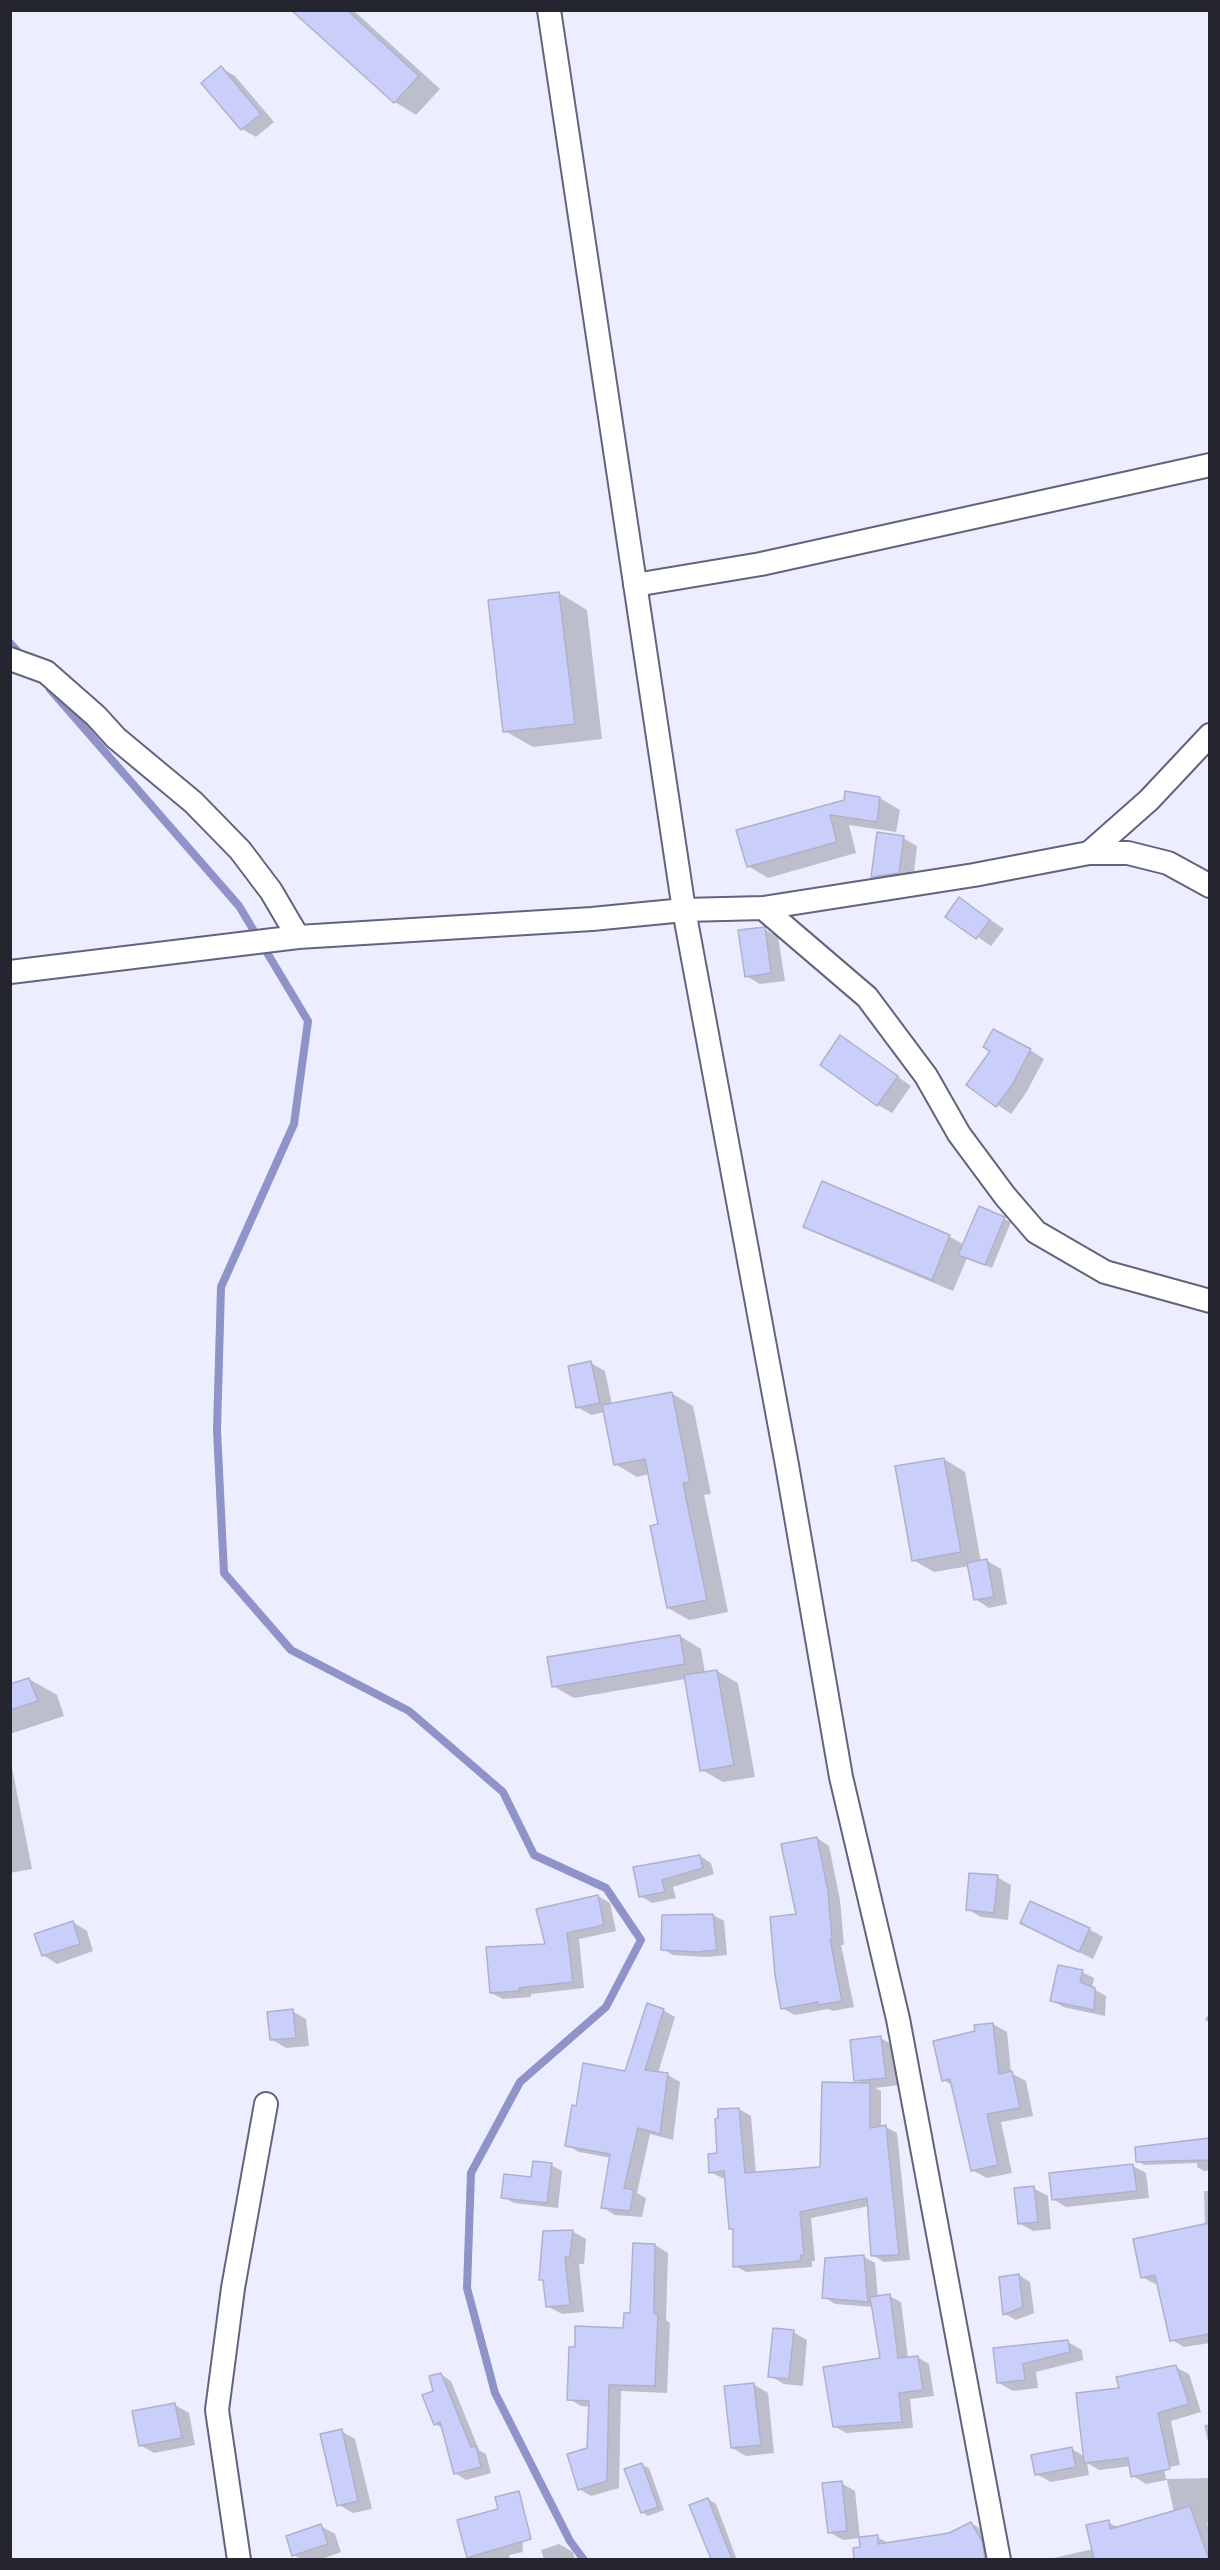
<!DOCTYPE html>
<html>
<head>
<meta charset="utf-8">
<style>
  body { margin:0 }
  #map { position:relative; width:1220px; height:2570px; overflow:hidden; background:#eceeff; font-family:Merriweather,serif }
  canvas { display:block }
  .frame { position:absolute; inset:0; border:12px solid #24252f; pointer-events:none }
</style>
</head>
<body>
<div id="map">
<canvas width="1220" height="2570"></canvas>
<div class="frame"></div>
</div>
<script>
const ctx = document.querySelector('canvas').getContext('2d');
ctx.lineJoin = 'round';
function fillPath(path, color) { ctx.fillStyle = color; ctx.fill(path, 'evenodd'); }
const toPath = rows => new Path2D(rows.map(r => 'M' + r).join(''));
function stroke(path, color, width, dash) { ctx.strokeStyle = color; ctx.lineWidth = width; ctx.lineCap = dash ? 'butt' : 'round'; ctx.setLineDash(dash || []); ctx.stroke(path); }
const shadow = toPath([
  [312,10,353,10,440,89,416,115,395,102,304,20],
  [221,68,235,76,274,122,256,137,242,129],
  [559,593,587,610,602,739,533,747,505,731],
  [880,798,900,810,896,832,849,825,856,853,768,878,748,866,738,831],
  [903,838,917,846,913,881,886,885,872,877],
  [960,899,1004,929,991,946,947,916],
  [764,929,778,937,785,981,760,984,746,976],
  [841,1037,911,1086,892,1113,878,1105],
  [1030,1050,1044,1059,1026,1093,1011,1114,968,1085],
  [980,1208,1011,1222,992,1268,967,1258,953,1291,827,1238,805,1226,949,1236,964,1245],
  [591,1363,605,1371,612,1405,671,1393,693,1406,711,1494,704,1495,728,1612,689,1620,668,1608,660,1525,650,1474,637,1477,615,1464,605,1412,591,1415,577,1407],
  [944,1459,965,1472,981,1562,987,1561,1001,1569,1007,1604,989,1608,975,1599,969,1566,934,1572,913,1560],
  [680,1636,701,1649,705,1673,717,1671,738,1683,755,1777,723,1782,702,1770,686,1679,574,1698,553,1686],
  [29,1679,57,1695,64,1716,10,1734,10,1685],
  [10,1758,32,1869,10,1873],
  [817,1838,829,1846,840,1900,844,1945,841,1945,854,2007,833,2011,828,2009,795,2015,782,2008,797,1916],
  [700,1856,711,1863,714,1874,673,1887,676,1898,652,1903,640,1896,635,1868],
  [997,1877,1011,1885,1008,1920,981,1917,967,1909],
  [598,1896,610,1903,616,1931,579,1939,584,1988,531,1994,531,1997,503,1999,491,1993,547,1945],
  [713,1915,724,1921,727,1955,707,1957,673,1955,663,1949],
  [73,1922,87,1931,93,1951,57,1964,43,1955],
  [1089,1929,1103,1937,1093,1959,1036,1931],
  [1082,1972,1094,1978,1092,1988,1106,1996,1105,2016,1063,2007,1052,2000],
  [663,2010,675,2017,658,2073,668,2075,680,2082,673,2140,650,2134,637,2193,646,2198,642,2217,615,2215,602,2207,611,2158,579,2152,567,2145,577,2108,626,2073],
  [292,2011,306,2019,309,2046,286,2048,271,2039],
  [1210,2011,1210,2023,1205,2020],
  [993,2024,1007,2032,1011,2073,1026,2081,1033,2116,1001,2122,1012,2173,987,2178,972,2170,954,2086,943,2080,977,2033],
  [880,2038,895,2046,899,2085,875,2088,881,2091,881,2127,886,2127,897,2133,910,2260,884,2262,872,2255,869,2206,811,2218,815,2261,812,2261,812,2267,746,2272,735,2266,735,2230,730,2228,726,2178,722,2178,710,2172,739,2109,751,2116,756,2174,822,2169,864,2085,856,2080],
  [1210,2140,1210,2170,1204,2171,1197,2167,1197,2163,1144,2165,1138,2161,1137,2149],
  [551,2165,562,2171,558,2208,514,2203,503,2197],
  [1133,2166,1146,2173,1149,2198,1066,2207,1053,2199],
  [1033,2188,1048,2196,1051,2229,1033,2231,1019,2223],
  [1204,2191,1210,2191,1210,2343,1184,2347,1172,2340,1158,2284,1155,2284,1142,2277,1205,2226],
  [572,2231,586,2239,584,2264,579,2264,584,2312,562,2314,547,2306,545,2282,540,2279],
  [634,2245,655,2245,668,2253,666,2320,670,2323,667,2393,621,2391,619,2488,591,2496,579,2489,588,2449,590,2407,581,2406,569,2399,625,2330,632,2315],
  [863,2256,875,2263,878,2298,889,2296,901,2302,908,2358,917,2357,929,2364,934,2396,910,2399,913,2428,846,2433,834,2426,882,2360,873,2307,835,2304,824,2297],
  [1019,2275,1030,2282,1034,2313,1016,2320,1005,2314],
  [793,2332,807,2340,803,2386,784,2384,770,2376],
  [1068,2342,1082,2350,1083,2360,1036,2372,1038,2388,1013,2391,999,2383,995,2349],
  [1175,2367,1189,2374,1201,2412,1171,2421,1180,2465,1164,2468,1166,2479,1210,2478,1210,2523,1207,2523,1210,2531,1210,2560,1045,2560,1093,2549,1108,2522,1119,2528,1174,2512,1167,2480,1146,2484,1133,2476,1131,2466,1099,2470,1087,2463,1089,2475,1051,2482,1036,2474,1072,2449,1085,2457,1121,2390],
  [440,2374,451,2381,479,2450,486,2454,491,2473,466,2480,455,2473,444,2429,435,2424,434,2392],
  [753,2384,768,2393,774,2453,746,2456,732,2448],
  [175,2405,189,2413,195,2445,154,2453,140,2445],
  [1210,2424,1210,2450,1204,2425],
  [341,2431,355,2439,372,2509,353,2513,339,2505],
  [642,2465,649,2468,664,2510,648,2516,642,2512],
  [841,2483,855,2491,860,2538,843,2540,829,2532],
  [708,2499,716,2504,737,2560,712,2560,691,2506],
  [521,2516,523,2552,509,2555,510,2560,469,2560,459,2521],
  [971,2523,984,2531,994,2552,985,2560,863,2560,860,2538,877,2537,890,2544,949,2535],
  [321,2526,335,2534,341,2552,319,2560,302,2560,294,2555],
  [559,2544,573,2552,575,2560,544,2560,541,2550]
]);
const stream = toPath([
  [10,643,21,655],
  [50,689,239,906,308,1021,294,1124,221,1287,217,1430,224,1573,291,1650,409,1711,503,1792,534,1855,606,1888,641,1940,606,2007,520,2082,471,2173,467,2288,495,2393,570,2541,584,2560]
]);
const building = toPath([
  [291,10,347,10,419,76,394,103,291,10],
  [221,66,261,114,241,130,201,83,221,66],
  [559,592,575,724,503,732,488,600,559,592],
  [845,791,880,797,877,822,830,815,837,842,747,867,736,830,844,800,845,791],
  [877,832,904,836,899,873,871,877,877,832],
  [959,897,990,920,976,939,945,917,959,897],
  [765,927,771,973,745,977,738,930,765,927],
  [993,1029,1031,1049,1012,1085,996,1107,966,1085,990,1051,983,1047,993,1029],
  [840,1035,898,1076,877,1106,820,1065,840,1035],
  [822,1181,950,1235,932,1280,803,1227,822,1181],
  [979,1206,1005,1217,985,1265,958,1255,979,1206],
  [591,1361,600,1403,576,1408,568,1366,591,1361],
  [672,1392,690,1482,683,1483,707,1600,667,1608,650,1526,658,1524,645,1459,614,1465,602,1405,672,1392],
  [944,1458,961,1552,912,1561,895,1466,944,1458],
  [987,1559,994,1597,974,1600,967,1563,987,1559],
  [680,1635,685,1664,552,1687,547,1657,680,1635],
  [717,1670,734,1765,700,1771,684,1675,717,1670],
  [29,1678,38,1701,10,1710,10,1684,29,1678],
  [817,1837,828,1891,832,1939,830,1939,842,2001,819,2005,818,2002,781,2009,775,1975,770,1917,796,1914,781,1844,817,1837],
  [700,1855,703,1868,662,1880,665,1892,639,1897,633,1867,700,1855],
  [969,1873,998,1875,994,1913,966,1910,969,1873],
  [598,1895,604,1925,567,1933,573,1982,519,1988,520,1991,490,1993,486,1947,545,1944,536,1909,598,1895],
  [1030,1901,1090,1928,1079,1952,1020,1923,1030,1901],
  [713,1914,717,1950,696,1952,661,1950,662,1915,713,1914],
  [73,1921,80,1944,42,1956,34,1934,73,1921],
  [1058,1965,1083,1970,1080,1982,1095,1988,1094,2010,1050,2001,1058,1965],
  [647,2003,664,2009,645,2070,668,2073,660,2134,638,2128,624,2188,634,2190,630,2211,601,2208,610,2154,565,2146,572,2105,576,2106,583,2063,625,2071,647,2003],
  [293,2009,296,2038,270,2040,267,2012,293,2009],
  [993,2023,999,2074,1012,2071,1020,2108,987,2114,998,2165,971,2171,950,2079,942,2081,933,2041,975,2031,974,2025,993,2023],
  [881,2036,886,2078,854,2081,850,2040,881,2036],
  [822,2082,870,2083,870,2128,886,2125,899,2255,871,2256,867,2198,800,2212,804,2255,801,2255,800,2261,733,2267,733,2229,729,2229,724,2171,709,2173,708,2154,717,2153,715,2119,718,2118,718,2109,739,2108,745,2173,820,2167,822,2082],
  [1209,2138,1209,2160,1136,2162,1135,2147,1209,2138],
  [533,2161,552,2163,547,2203,501,2198,504,2174,531,2177,533,2161],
  [1133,2164,1137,2191,1052,2200,1049,2173,1133,2164],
  [1034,2186,1038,2222,1018,2224,1014,2188,1034,2186],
  [1209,2223,1209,2334,1170,2341,1155,2275,1141,2278,1133,2239,1209,2223],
  [573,2230,570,2257,565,2257,570,2305,546,2307,543,2280,539,2280,543,2231,573,2230],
  [633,2243,655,2244,654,2314,658,2314,655,2386,609,2385,607,2481,578,2490,567,2454,587,2448,589,2401,567,2400,569,2347,575,2347,575,2326,623,2328,624,2313,630,2313,633,2243],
  [864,2255,868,2302,822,2298,825,2258,864,2255],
  [1019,2274,1023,2307,1003,2315,999,2277,1019,2274],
  [890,2294,898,2358,918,2356,923,2390,899,2393,902,2422,833,2427,823,2367,880,2358,870,2297,890,2294],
  [773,2328,794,2330,789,2379,768,2377,773,2328],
  [1068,2340,1070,2352,1023,2364,1025,2380,997,2383,993,2348,1068,2340],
  [1176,2365,1189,2404,1158,2413,1170,2469,1131,2477,1128,2458,1084,2463,1076,2393,1119,2388,1116,2377,1176,2365],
  [441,2373,471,2447,476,2446,481,2467,454,2474,440,2422,434,2425,422,2395,433,2391,429,2376,441,2373],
  [754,2383,761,2445,731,2448,724,2386,754,2383],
  [175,2403,182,2438,139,2446,132,2411,175,2403],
  [342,2429,358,2501,337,2506,320,2434,342,2429],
  [1072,2447,1076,2467,1035,2475,1031,2455,1072,2447],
  [642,2463,658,2507,641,2513,624,2469,642,2463],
  [842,2481,847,2531,828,2533,822,2483,842,2481],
  [519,2491,531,2539,467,2558,457,2520,498,2509,495,2497,519,2491],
  [708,2498,732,2559,711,2559,689,2505,708,2498],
  [1190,2506,1209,2559,1094,2559,1086,2525,1109,2520,1110,2529,1190,2506],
  [971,2522,982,2541,985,2559,854,2559,853,2548,860,2547,859,2537,878,2535,878,2544,949,2533,971,2522],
  [321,2524,328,2544,292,2556,286,2536,321,2524]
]);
const street = toPath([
  [549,10,684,910,787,1465,841,1777,898,2019,999,2560],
  [635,585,761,564,1210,465],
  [10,659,46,672,96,716,116,738,193,802,240,850,271,891,298,937],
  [1089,853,1128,853,1168,863,1210,886],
  [763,908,867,997,926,1076,959,1134,1005,1196,1036,1232,1105,1272,1210,1301],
  [10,972,298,937,592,919,684,910,763,908,974,875,1089,853,1149,800,1210,735],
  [239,2560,217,2410,233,2288,266,2104]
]);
fillPath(shadow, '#0003');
stroke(stream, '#8f93c8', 8);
fillPath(building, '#c9cefa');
stroke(building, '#afb1cb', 1.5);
stroke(street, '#62647b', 26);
stroke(street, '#fff', 22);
</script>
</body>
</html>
